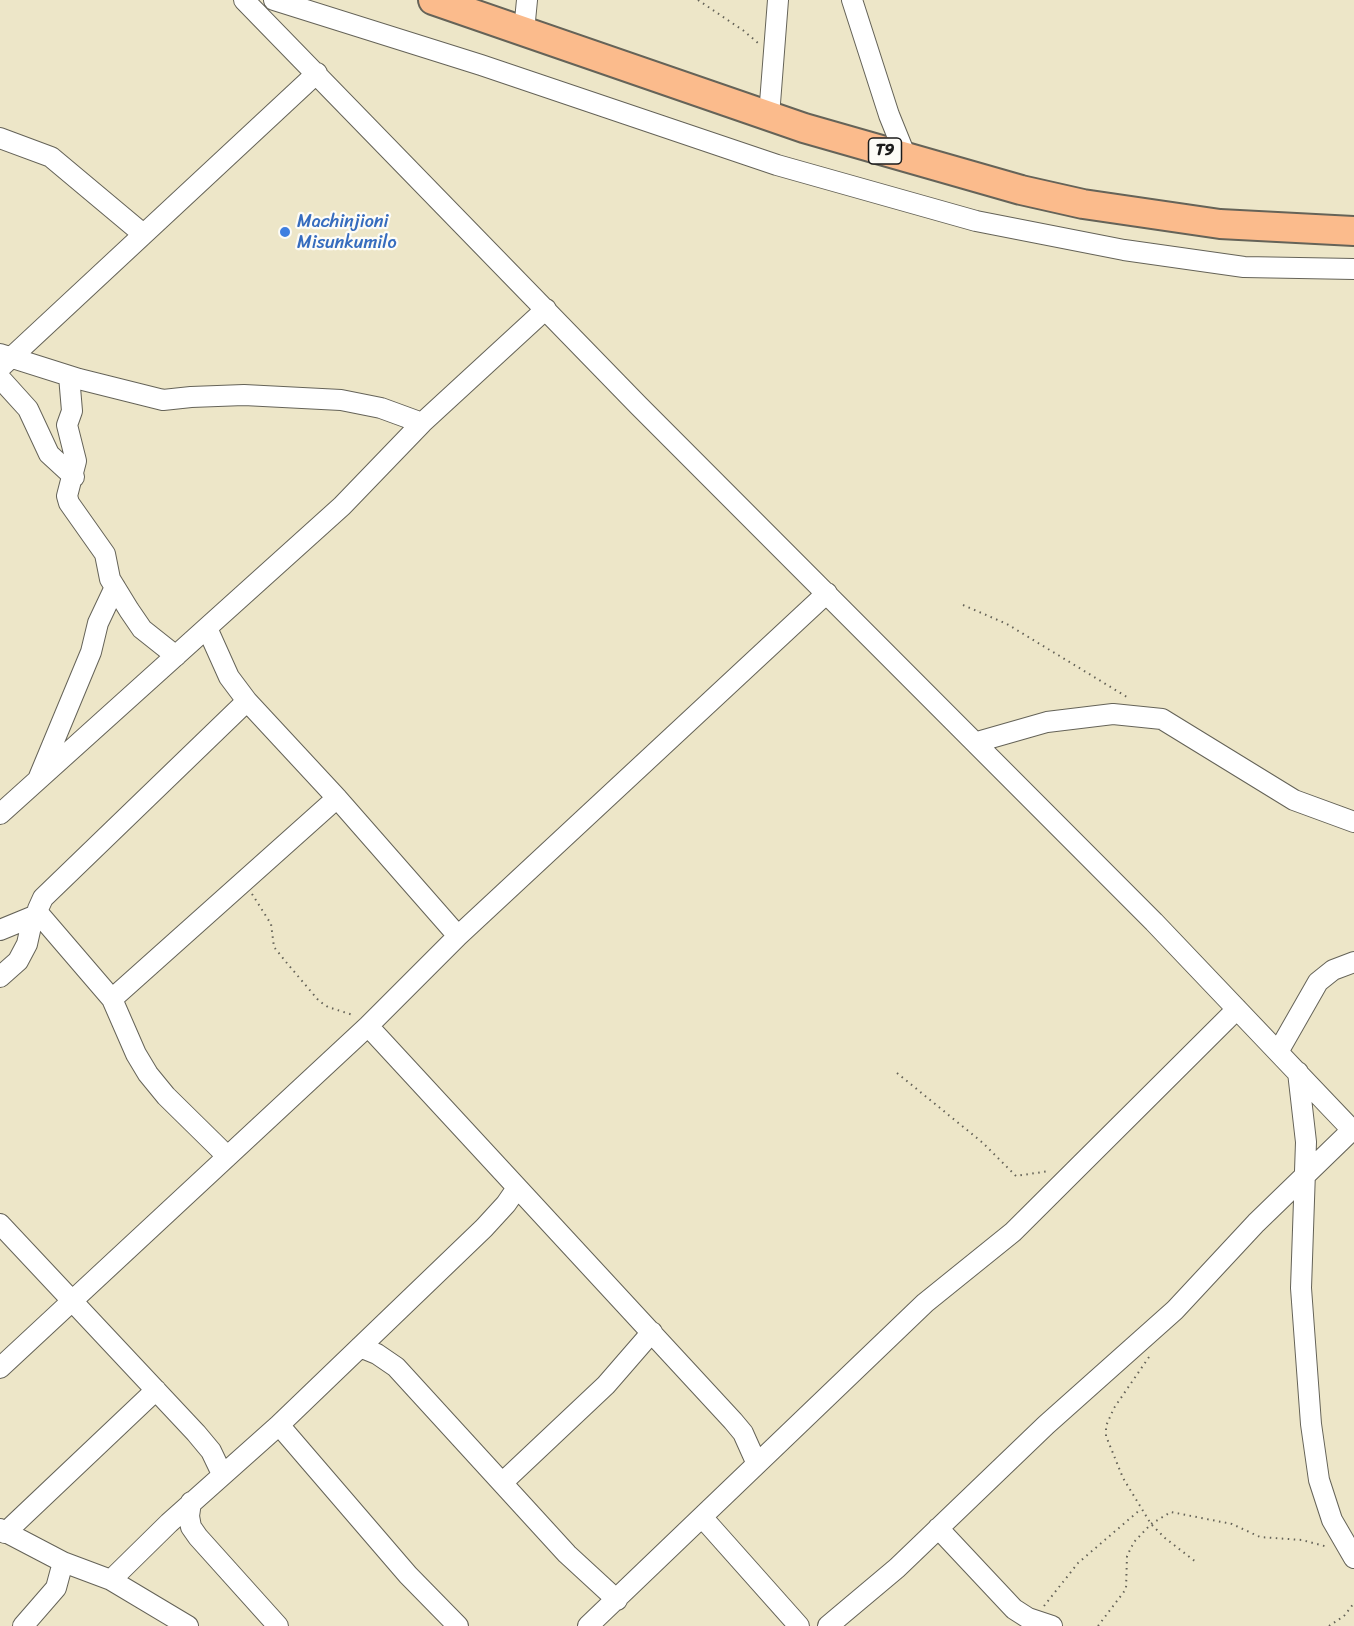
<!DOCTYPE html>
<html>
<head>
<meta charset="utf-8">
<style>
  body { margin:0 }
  canvas { display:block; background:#ede6c8 }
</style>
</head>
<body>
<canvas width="1354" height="1626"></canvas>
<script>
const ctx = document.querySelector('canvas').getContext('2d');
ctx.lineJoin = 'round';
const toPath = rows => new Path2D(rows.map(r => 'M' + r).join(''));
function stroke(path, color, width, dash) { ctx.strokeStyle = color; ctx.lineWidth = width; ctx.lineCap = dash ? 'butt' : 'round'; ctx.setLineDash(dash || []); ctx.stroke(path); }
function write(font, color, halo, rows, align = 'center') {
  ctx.font = font + ' Sriracha,sans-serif'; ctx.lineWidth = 4.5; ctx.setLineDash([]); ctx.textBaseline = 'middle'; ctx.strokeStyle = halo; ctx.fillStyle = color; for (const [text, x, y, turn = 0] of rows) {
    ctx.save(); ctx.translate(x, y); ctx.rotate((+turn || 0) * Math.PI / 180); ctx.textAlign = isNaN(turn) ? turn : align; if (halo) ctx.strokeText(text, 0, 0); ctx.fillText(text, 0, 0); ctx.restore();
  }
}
const path = toPath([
  [698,0,744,31,758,43],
  [963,605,1007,624,1127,697],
  [252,894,271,924,274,947,286,962,319,1001,328,1007,353,1015],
  [897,1073,983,1143,1016,1176,1049,1171],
  [1149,1357,1114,1408,1106,1426,1106,1436,1123,1478,1151,1524,1165,1538,1196,1562],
  [1044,1606,1078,1563,1141,1509],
  [1098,1626,1126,1589,1127,1556,1134,1542,1151,1524,1171,1512,1232,1524,1260,1537,1302,1540,1328,1547],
  [1329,1626,1344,1616,1354,1603]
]);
const minor = toPath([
  [244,0,639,406,1154,922,1354,1132],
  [274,0,481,65,777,165,976,221,1124,250,1244,267,1354,269],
  [852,0,889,115,906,157],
  [524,31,527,0],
  [769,116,778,0],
  [0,138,51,157,143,234],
  [0,354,79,379,163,400,191,397,244,395,341,400,381,408,422,423],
  [0,368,317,73],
  [69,376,72,411,67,425,76,461,67,496,69,503,105,554,110,579,129,610,142,629,176,656],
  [0,378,28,409,49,454,74,477],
  [207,628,229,677,247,701,337,798,458,936],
  [977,742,1047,722,1113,714,1162,719,1294,800,1354,822],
  [39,777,91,652,98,623,115,587],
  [0,814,342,506,422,423,546,309],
  [0,930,39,914],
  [0,977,18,961,27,944,33,917],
  [112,999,337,798],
  [368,1026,733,1421,743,1433,756,1462],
  [1278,1052,1318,982,1333,970,1354,962],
  [1298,1072,1306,1142,1301,1288,1311,1424,1319,1480,1332,1520,1354,1558],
  [227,1156,166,1096,148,1074,136,1054,112,999,39,914,38,909,43,898,247,701],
  [0,1224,196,1433,211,1451,222,1474],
  [360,1347,377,1354,396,1367,567,1554,617,1600],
  [0,1368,368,1026,458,936,827,593],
  [279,1425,408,1575,458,1626],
  [502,1483,606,1385,652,1332],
  [191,1502,189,1516,191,1527,198,1537,278,1626],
  [702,1517,799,1626],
  [938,1528,1014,1609,1028,1618,1052,1626],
  [0,1529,63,1562,111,1580,188,1626],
  [5,1533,156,1390],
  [111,1580,169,1523,279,1425,484,1228,506,1204,517,1188],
  [23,1626,56,1588,63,1562],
  [588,1626,925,1303,1013,1232,1237,1009],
  [828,1626,897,1568,1046,1425,1175,1310,1256,1223,1352,1130]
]);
const highway = toPath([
  [433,0,804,128,1021,190,1083,204,1220,224,1354,231]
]);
const markers = [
  [285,232,6,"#3f7fe0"]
];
const shields = [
  [885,151,33]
];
const shieldNames = [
  ["T9",885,151]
];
const shopNames = [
  ["Machinjioni",297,222],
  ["Misunkumilo",297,243]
];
stroke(minor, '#656358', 22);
stroke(highway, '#656358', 32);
stroke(path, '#656358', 2, [1.5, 4.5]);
stroke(minor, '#fff', 20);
stroke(highway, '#fbbb8c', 28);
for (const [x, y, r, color] of markers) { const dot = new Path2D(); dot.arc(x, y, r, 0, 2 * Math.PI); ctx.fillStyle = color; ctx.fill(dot); stroke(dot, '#fdfcf7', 2); }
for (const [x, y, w] of shields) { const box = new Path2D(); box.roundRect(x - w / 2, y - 13, w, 26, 4.5); ctx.fillStyle = '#fdfcf7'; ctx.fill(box); stroke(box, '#1c1c1c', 1.5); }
write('bold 16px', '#1c1c1c', null, shieldNames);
write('18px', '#366cbe', '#fdfcf7', shopNames, 'left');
</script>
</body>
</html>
